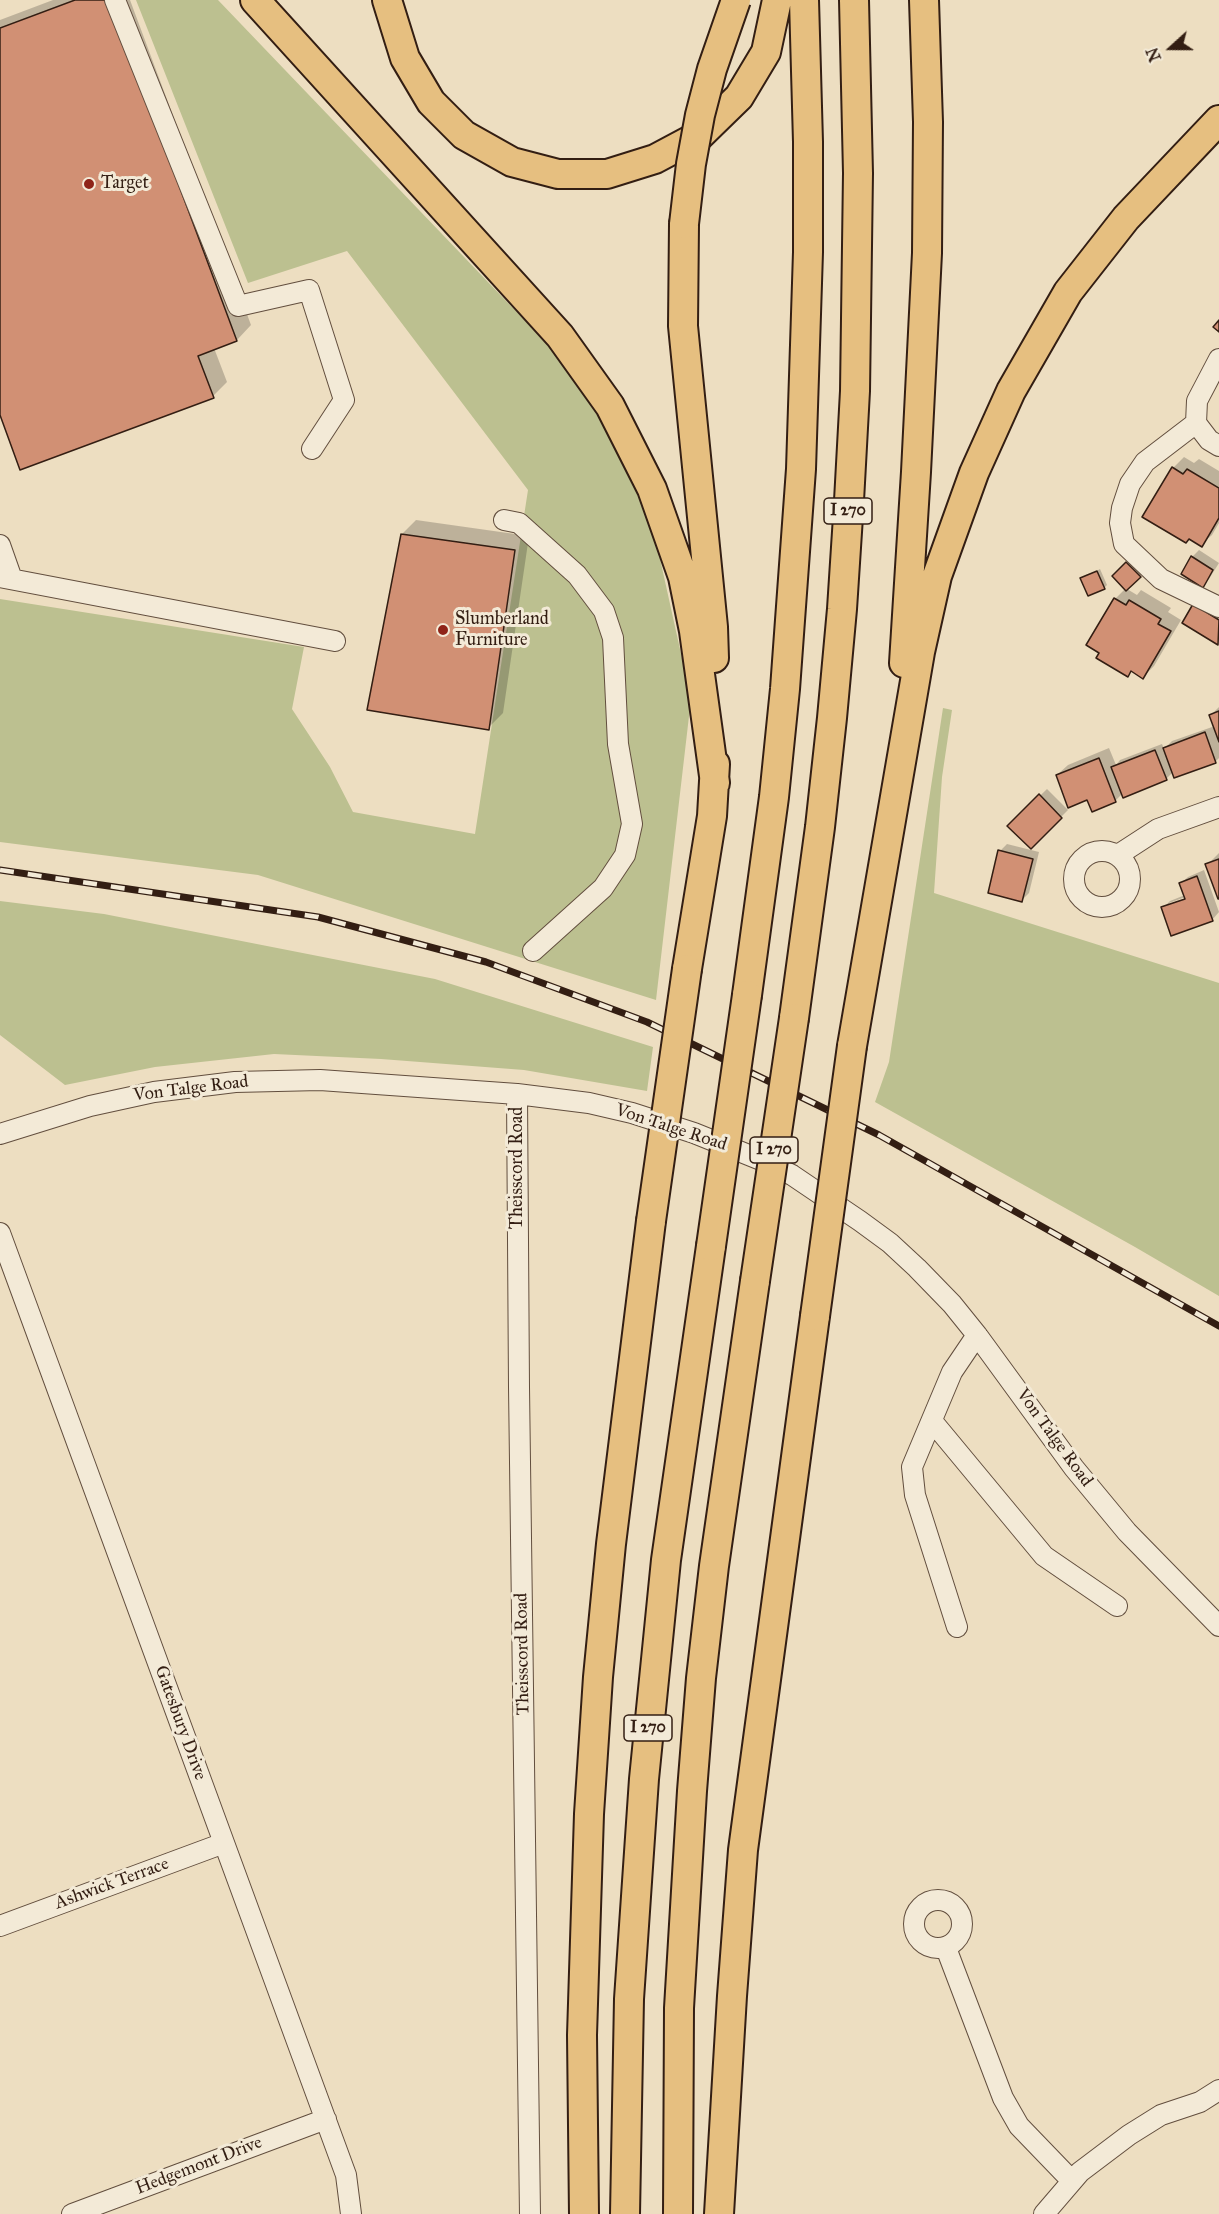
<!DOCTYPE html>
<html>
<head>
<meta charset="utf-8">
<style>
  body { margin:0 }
  #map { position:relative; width:1219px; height:2214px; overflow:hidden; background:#eddec1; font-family:"IM FELL Great Primer",serif }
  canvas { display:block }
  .north { position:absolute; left:1141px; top:18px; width:60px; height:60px; -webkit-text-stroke:4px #f3ead7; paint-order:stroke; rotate:249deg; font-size:16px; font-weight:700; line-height:24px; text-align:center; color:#331e13 }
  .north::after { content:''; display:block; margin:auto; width:21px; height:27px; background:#331e13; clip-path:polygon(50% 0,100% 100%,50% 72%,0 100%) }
</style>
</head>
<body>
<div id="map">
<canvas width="1219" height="2214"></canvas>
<div class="north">N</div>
</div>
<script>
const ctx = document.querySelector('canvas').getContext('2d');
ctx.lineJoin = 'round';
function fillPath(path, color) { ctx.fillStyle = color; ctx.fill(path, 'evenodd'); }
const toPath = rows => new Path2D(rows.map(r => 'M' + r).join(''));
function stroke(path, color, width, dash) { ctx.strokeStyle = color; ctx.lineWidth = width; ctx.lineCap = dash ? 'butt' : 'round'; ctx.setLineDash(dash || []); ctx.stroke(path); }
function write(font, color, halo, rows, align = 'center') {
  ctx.font = font + ' "IM FELL Great Primer",serif'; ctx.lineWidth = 6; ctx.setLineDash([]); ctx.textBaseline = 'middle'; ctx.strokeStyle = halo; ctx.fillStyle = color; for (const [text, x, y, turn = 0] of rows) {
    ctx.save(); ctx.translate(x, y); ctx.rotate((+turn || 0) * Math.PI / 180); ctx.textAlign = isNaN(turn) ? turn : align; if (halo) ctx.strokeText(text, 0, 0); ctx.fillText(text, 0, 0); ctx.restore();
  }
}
const green = toPath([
  [136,0,218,0,554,351,610,434,653,527,691,699,656,1000,258,875,0,842,0,599,304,647,292,709,330,767,353,812,475,834,528,490,347,251,248,283],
  [943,708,952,710,942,777,934,893,1219,983,1219,1296,1135,1247,875,1102,889,1062],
  [0,901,104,914,435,979,653,1047,647,1091,524,1070,381,1059,274,1054,155,1067,65,1085,0,1035]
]);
const shadow = toPath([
  [53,0,130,0,251,325,237,340,214,348,227,382,213,396,0,414,0,20],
  [1184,457,1194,463,1199,459,1219,471,1219,523,1212,535,1201,545,1144,517,1173,468],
  [416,520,529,536,503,713,488,728,402,534],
  [1199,550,1219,563,1209,579,1202,586,1192,557],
  [1130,560,1143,573,1127,589,1137,595,1141,590,1171,608,1168,612,1181,620,1154,666,1143,677,1132,670,1128,675,1115,599,1126,588,1114,576],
  [1100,569,1107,585,1104,588,1082,579],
  [1194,605,1219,609,1218,643],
  [1219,707,1219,758,1215,762,1173,772,1166,779,1123,793,1115,801,1088,798,1057,775,1068,765,1109,748,1116,765,1120,760,1162,744,1164,749,1172,741,1215,726,1211,715],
  [1047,789,1068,810,1031,847,1009,826],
  [1007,844,1039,852,1029,893,1022,900,1000,851],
  [1219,853,1219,897,1207,865],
  [1204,870,1219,912,1212,920,1163,908,1170,901,1185,895,1181,883,1188,877],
  [1191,895,1192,897,1169,906,1169,903]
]);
const building = toPath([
  [75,0,110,0,237,341,198,356,214,398,20,470,0,415,0,28,75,0],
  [1219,320,1219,332,1213,327,1219,320],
  [1172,467,1183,474,1187,469,1219,488,1219,518,1202,547,1189,539,1186,543,1142,517,1172,467],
  [401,534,515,550,489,730,367,710,401,534],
  [1191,556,1213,570,1203,588,1181,574,1191,556],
  [1126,562,1141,577,1126,591,1112,576,1126,562],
  [1097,571,1105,589,1088,596,1080,578,1097,571],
  [1114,598,1126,605,1129,600,1161,619,1158,624,1171,631,1143,679,1131,671,1128,677,1096,658,1099,653,1086,645,1114,598],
  [1193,604,1219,620,1218,645,1182,623,1193,604],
  [1219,711,1219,742,1209,715,1219,711],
  [1205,732,1216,763,1174,778,1163,748,1205,732],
  [1155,750,1167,780,1123,798,1111,767,1155,750],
  [1099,758,1116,802,1092,812,1087,800,1068,808,1056,775,1099,758],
  [1039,794,1062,818,1031,849,1007,826,1039,794],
  [998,850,1033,859,1022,902,988,893,998,850],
  [1219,859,1219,899,1218,899,1205,864,1219,859],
  [1197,876,1213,921,1171,936,1161,907,1185,899,1179,883,1197,876]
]);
const minor = toPath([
  [115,0,238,306,309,290,344,400,312,449],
  [1219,359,1197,401,1196,423,1145,462,1130,484,1122,508,1120,523,1124,544,1161,579,1219,607],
  [1196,423,1209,440,1219,446],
  [504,520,519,523,577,575,604,611,613,638,618,744,632,824,625,855,603,888,533,951],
  [0,545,12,579],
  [0,577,335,641],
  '1074 879a28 28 0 1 1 56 0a28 28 0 1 1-56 0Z',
  [1118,855,1158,829,1219,807],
  [517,1094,519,1387,530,2214],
  [0,1134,90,1106,154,1092,235,1082,320,1080,517,1094,589,1103,632,1113,694,1133,761,1160,792,1175,860,1221,890,1243,917,1268,952,1304,977,1335,1074,1468,1127,1532,1219,1626],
  [0,1233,346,2175,351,2214],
  [932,1421,1044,1556,1117,1606],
  [957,1627,915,1495,912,1467,952,1372,977,1335],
  '914 1924a24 24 0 1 1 48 0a24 24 0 1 1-48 0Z',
  [0,1926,224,1843],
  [946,1948,1003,2098,1019,2126,1072,2181],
  [72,2214,326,2119],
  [1044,2214,1080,2172,1129,2135,1161,2115,1200,2102,1219,2090]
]);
const highway = toPath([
  [255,0,560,336,610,406,652,489,683,577,694,631,715,783],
  [387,0,405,58,431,102,464,135,512,162,558,174,607,174,655,159,700,135,739,97,766,52,777,0],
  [684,224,683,326,713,627,714,658],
  [904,663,916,472,927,253,928,122,924,0],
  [687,969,712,816,715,764],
  [747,995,774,797,785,689,801,469,808,252,808,142,804,0],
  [794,1018,820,827,832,718,842,609,849,501,855,391,858,173,854,0],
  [852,1046,920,652,937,576,974,473,1011,391,1068,292,1126,218,1219,120],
  [584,2214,582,2035,589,1814,598,1677,611,1544,651,1221],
  [625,2214,629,1999,644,1779,666,1560,711,1246],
  [678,2214,679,2008,692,1791,701,1678,714,1566,755,1281],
  [719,2214,732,1996,743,1850,815,1316]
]);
const rail = toPath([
  [0,870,318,917,486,962,647,1022,879,1135,1219,1326]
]);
const highwayBridge = toPath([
  [684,224,691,164,700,115,712,69,736,0],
  [651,1221,687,969],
  [711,1246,747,995],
  [755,1281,794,1018],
  [815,1316,852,1046]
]);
const markers = [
  [89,184,6,"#8f2418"],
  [443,630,6,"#8f2418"]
];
const shields = [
  [848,511,48],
  [774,1150,48],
  [648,1728,48]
];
const shieldNames = [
  ["I 270",848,511],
  ["I 270",774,1150],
  ["I 270",648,1728]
];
const poiNames = [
  ["Target",101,184],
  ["Slumberland",455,620],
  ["Furniture",455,641]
];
const streetNames = [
  ["Von Talge Road",191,1089,-7],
  ["Von Talge Road",671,1128,18],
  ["Theisscord Road",518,1168,-90],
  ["Von Talge Road",1054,1438,54],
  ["Theisscord Road",523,1654,-91],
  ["Gatesbury Drive",180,1723,70],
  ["Ashwick Terrace",112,1884,-20],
  ["Hedgemont Drive",199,2166,-21]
];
fillPath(green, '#bcc090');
fillPath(shadow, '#0003');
fillPath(building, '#d19074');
stroke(building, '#331e13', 1.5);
stroke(minor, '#624e3e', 22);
stroke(highway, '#331e13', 32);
stroke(minor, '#f3ead7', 20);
stroke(highway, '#e6bf80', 28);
stroke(rail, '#331e13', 7);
stroke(rail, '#f3ead7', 4.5, [14]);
stroke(highwayBridge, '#331e13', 32, []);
stroke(highwayBridge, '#e6bf80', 28);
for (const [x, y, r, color] of markers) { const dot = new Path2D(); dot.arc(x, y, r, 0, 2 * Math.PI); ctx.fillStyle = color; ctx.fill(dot); stroke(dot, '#f3ead7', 2); }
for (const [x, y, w] of shields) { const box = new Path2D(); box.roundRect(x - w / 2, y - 13, w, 26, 4.5); ctx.fillStyle = '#f3ead7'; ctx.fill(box); stroke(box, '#331e13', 1.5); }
write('bold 16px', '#331e13', null, shieldNames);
write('18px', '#331e13', '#f3ead7', poiNames, 'left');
write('18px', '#331e13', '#f3ead7', streetNames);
</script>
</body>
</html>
